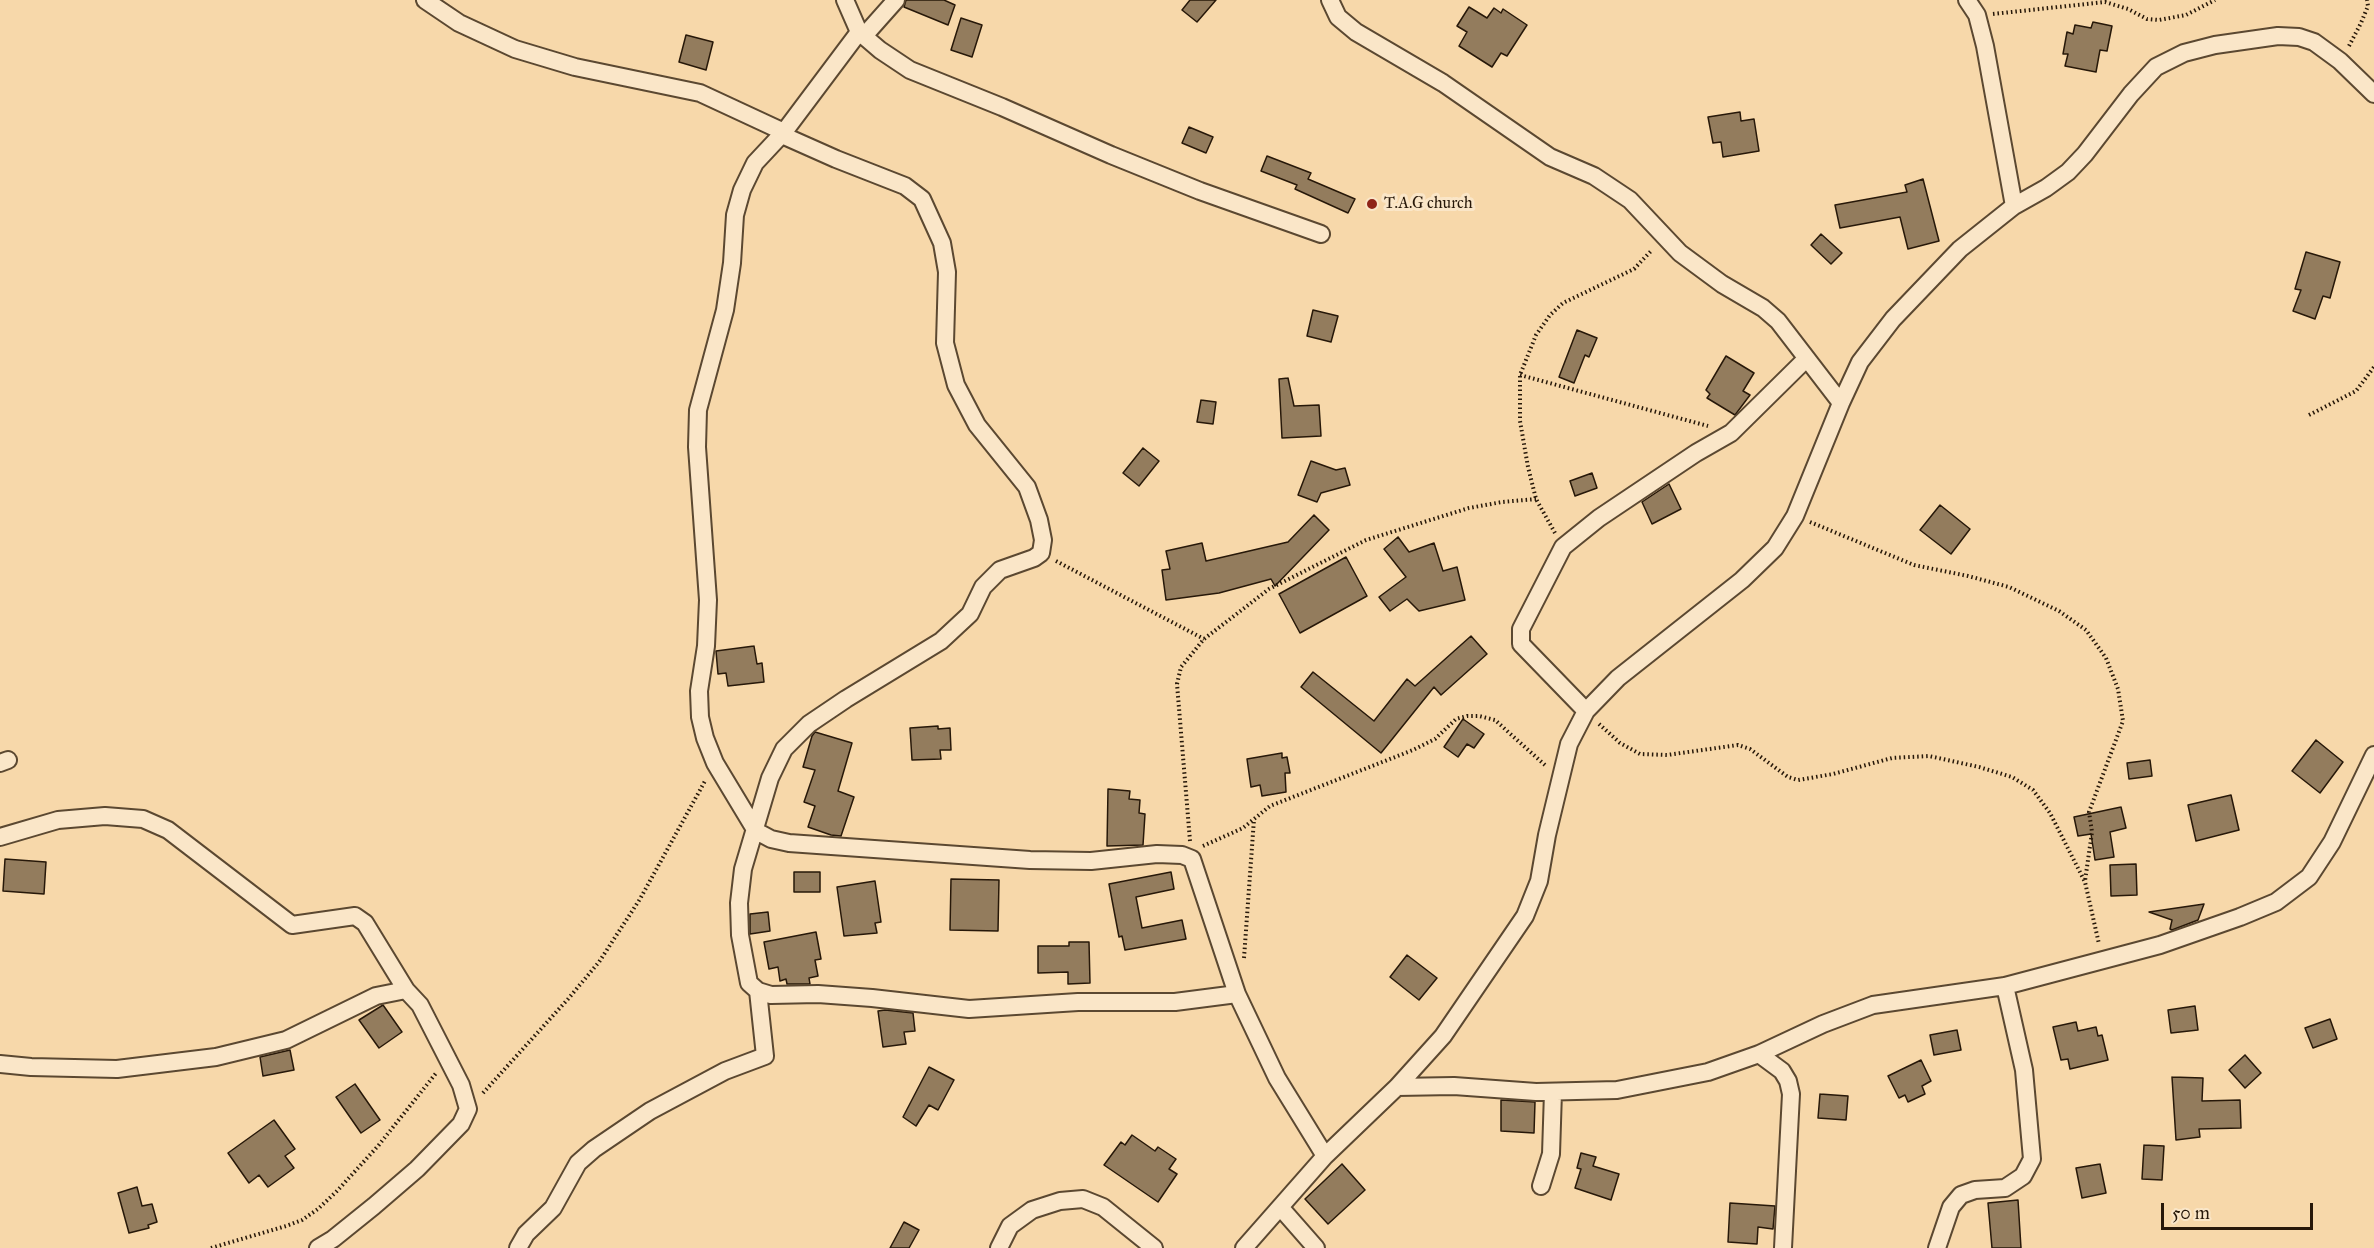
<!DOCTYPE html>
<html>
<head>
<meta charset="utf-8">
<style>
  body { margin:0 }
  #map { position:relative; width:2374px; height:1248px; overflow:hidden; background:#f7d8aa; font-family:"IM FELL Great Primer",serif }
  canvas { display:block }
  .scale { position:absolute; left:2161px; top:1203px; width:152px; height:27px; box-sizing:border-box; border:3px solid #271809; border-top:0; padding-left:8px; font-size:18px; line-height:21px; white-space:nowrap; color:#271809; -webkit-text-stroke:4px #fae6c8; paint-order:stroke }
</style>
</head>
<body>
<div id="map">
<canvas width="2374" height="1248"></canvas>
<div class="scale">50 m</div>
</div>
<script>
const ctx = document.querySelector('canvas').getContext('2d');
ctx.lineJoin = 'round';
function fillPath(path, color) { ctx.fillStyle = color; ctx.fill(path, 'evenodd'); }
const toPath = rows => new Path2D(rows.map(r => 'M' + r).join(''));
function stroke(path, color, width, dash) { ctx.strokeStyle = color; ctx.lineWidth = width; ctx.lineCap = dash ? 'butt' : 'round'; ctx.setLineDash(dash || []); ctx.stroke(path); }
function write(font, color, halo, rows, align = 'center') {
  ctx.font = font + ' "IM FELL Great Primer",serif'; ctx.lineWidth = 6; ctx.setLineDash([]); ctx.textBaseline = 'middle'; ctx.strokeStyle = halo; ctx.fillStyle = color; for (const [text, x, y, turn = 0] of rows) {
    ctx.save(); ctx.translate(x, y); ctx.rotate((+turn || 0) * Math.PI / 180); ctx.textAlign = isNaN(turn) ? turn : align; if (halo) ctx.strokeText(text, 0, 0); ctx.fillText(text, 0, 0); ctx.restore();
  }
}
const building = toPath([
  [906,0,944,0,955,5,948,25,904,7,906,0],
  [1190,0,1216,0,1197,22,1182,10,1190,0],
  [1469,7,1487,18,1494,8,1501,13,1503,9,1527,25,1507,56,1501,53,1492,67,1459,46,1467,32,1457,26,1469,7],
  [961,18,982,25,972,57,951,50,961,18],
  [2093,22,2112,26,2107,51,2100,50,2096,72,2065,66,2068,54,2063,54,2067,32,2073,34,2075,25,2091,28,2093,22],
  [686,35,713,42,706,70,679,62,686,35],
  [1740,112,1741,121,1754,119,1759,151,1723,157,1721,142,1713,143,1708,117,1740,112],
  [1189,127,1213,137,1206,153,1182,143,1189,127],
  [1267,156,1311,173,1308,179,1355,199,1348,213,1295,189,1297,185,1261,171,1267,156],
  [1923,179,1939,241,1908,249,1900,217,1840,228,1835,205,1907,192,1905,185,1923,179],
  [1821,234,1842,253,1831,264,1811,245,1821,234],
  [2306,252,2340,262,2330,298,2323,296,2315,319,2293,311,2301,290,2295,289,2306,252],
  [1313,310,1338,316,1331,342,1307,336,1313,310],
  [1577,330,1597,338,1589,357,1585,355,1574,383,1559,377,1577,330],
  [1726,356,1754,373,1743,391,1750,395,1735,415,1707,398,1710,394,1706,390,1726,356],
  [1288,378,1294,406,1319,405,1321,436,1282,438,1279,379,1288,378],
  [1201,400,1216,402,1213,424,1197,422,1201,400],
  [1143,448,1159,461,1139,486,1123,473,1143,448],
  [1311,461,1336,470,1345,468,1350,485,1321,493,1317,502,1298,495,1311,461],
  [1592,473,1597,488,1575,496,1570,481,1592,473],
  [1669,484,1681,509,1652,524,1642,502,1669,484],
  [1940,505,1970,529,1951,554,1920,530,1940,505],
  [1314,515,1329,530,1275,586,1271,579,1219,593,1166,600,1162,570,1170,569,1166,551,1202,543,1206,561,1288,542,1314,515],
  [1398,537,1409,552,1434,543,1443,571,1457,567,1465,600,1419,611,1407,599,1390,611,1379,597,1406,577,1384,549,1398,537],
  [1346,557,1367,596,1300,633,1279,594,1346,557],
  [1471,636,1487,654,1441,695,1434,687,1381,753,1301,687,1313,672,1374,721,1407,679,1415,686,1471,636],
  [754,646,757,664,762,663,764,682,728,686,726,673,718,674,716,651,754,646],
  [1463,719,1484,734,1474,748,1467,744,1458,757,1444,747,1463,719],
  [938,726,938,729,950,728,951,750,940,750,941,759,912,760,910,728,938,726],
  [815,732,852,743,838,791,854,797,841,836,831,835,808,827,815,806,804,802,815,770,803,767,812,736,815,732],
  [2316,740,2343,762,2320,793,2292,771,2316,740],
  [1282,753,1282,758,1287,757,1290,773,1285,773,1286,792,1262,796,1260,785,1251,787,1247,759,1282,753],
  [2150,760,2152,776,2129,779,2127,763,2150,760],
  [1108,789,1130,791,1129,799,1140,800,1139,813,1145,814,1143,845,1107,846,1108,789],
  [2231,795,2239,830,2196,841,2188,805,2231,795],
  [2121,807,2126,828,2110,832,2114,857,2095,860,2091,834,2078,836,2074,817,2121,807],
  [5,859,46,862,44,894,3,891,5,859],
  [2136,864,2137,895,2111,896,2110,865,2136,864],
  [794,872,820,872,820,892,794,892,794,872],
  [1171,872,1174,889,1136,897,1142,928,1182,920,1186,939,1125,950,1122,936,1119,937,1109,884,1171,872],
  [951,879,999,880,998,931,950,930,951,879],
  [875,881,881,922,875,923,877,933,844,936,837,887,875,881],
  [2204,904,2198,920,2172,930,2170,929,2172,920,2149,912,2204,904],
  [768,912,770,931,750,934,750,914,768,912],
  [816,932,821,959,815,960,818,976,809,978,810,984,787,984,786,979,780,981,778,967,769,969,764,942,816,932],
  [1069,942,1089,942,1090,983,1068,984,1068,972,1038,973,1038,946,1069,946,1069,942],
  [1407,955,1437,978,1419,1000,1390,977,1407,955],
  [383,1005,402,1032,379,1048,359,1020,383,1005],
  [2195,1006,2198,1030,2171,1033,2168,1010,2195,1006],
  [885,1010,913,1013,915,1031,904,1032,906,1044,883,1047,878,1011,885,1010],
  [2330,1019,2337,1039,2313,1048,2305,1028,2330,1019],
  [2076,1022,2078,1031,2096,1027,2098,1036,2102,1035,2108,1060,2070,1069,2068,1059,2061,1060,2053,1027,2076,1022],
  [1957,1030,1961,1050,1934,1055,1930,1035,1957,1030],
  [290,1050,294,1070,263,1076,260,1057,290,1050],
  [2245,1055,2261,1073,2245,1088,2229,1070,2245,1055],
  [1921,1060,1931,1081,1922,1086,1925,1094,1908,1102,1905,1095,1899,1098,1888,1076,1921,1060],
  [929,1067,954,1080,938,1110,929,1105,916,1126,903,1117,929,1067],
  [2172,1077,2203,1078,2202,1101,2240,1100,2241,1128,2199,1129,2200,1137,2176,1140,2172,1077],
  [355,1084,380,1120,361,1133,336,1097,355,1084],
  [1820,1094,1848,1096,1846,1120,1818,1118,1820,1094],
  [1501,1100,1535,1102,1534,1133,1501,1131,1501,1100],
  [274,1120,295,1149,285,1156,294,1168,268,1187,259,1175,249,1183,228,1153,274,1120],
  [1132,1135,1155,1151,1158,1147,1176,1159,1169,1169,1177,1174,1158,1202,1104,1165,1121,1142,1125,1145,1132,1135],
  [2144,1145,2164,1146,2162,1180,2142,1179,2144,1145],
  [1581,1153,1596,1157,1593,1166,1619,1174,1611,1200,1575,1188,1581,1169,1577,1168,1581,1153],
  [1342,1164,1365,1190,1328,1224,1305,1199,1342,1164],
  [2100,1164,2106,1193,2082,1198,2076,1168,2100,1164],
  [137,1187,142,1206,152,1204,157,1222,148,1225,149,1228,129,1233,118,1193,137,1187],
  [2018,1200,2021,1248,1992,1248,1988,1203,2018,1200],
  [1730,1203,1775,1206,1773,1229,1758,1227,1757,1244,1728,1242,1730,1203],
  [904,1222,919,1230,909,1248,890,1248,904,1222]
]);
const path = toPath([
  [1993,14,2105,2,2128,9,2147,19,2159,20,2186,15,2215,0],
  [2349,46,2361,23,2368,6,2367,0],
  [1520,375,1708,426],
  [2309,415,2356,391,2374,367],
  [1810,522,1914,565,1968,576,2009,587,2059,611,2086,630,2106,658,2118,689,2123,721,2089,812,2092,832,2085,881],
  [1555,533,1536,499,1528,467,1520,421,1520,375,1536,335,1550,315,1563,303,1634,269,1652,250],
  [1056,561,1204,639],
  [1599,724,1620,743,1640,754,1667,755,1738,745,1750,749,1788,777,1798,780,1833,774,1892,758,1929,756,1979,767,2012,777,2033,790,2050,813,2085,882,2099,944],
  [1190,841,1177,684,1181,667,1204,639,1269,589,1366,540,1469,508,1502,502,1536,499],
  [1203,846,1243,828,1270,806,1413,750,1435,739,1456,719,1467,716,1479,716,1495,720,1546,766],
  [1244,958,1254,819],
  [483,1093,568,999,599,962,640,899,705,781],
  [211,1248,286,1226,302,1220,318,1209,337,1191,378,1146,437,1072]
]);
const street = toPath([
  [425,0,459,23,515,49,575,67,700,93,784,132],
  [845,0,859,32,880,50,910,70,1002,107,1111,155,1200,191,1321,234],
  [1330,0,1338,17,1356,32,1443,83,1550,157,1594,176,1630,200,1680,253,1722,284,1763,308,1778,321,1841,403],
  [1967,0,1977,15,1985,46,2014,206],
  [859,32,784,132,755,163,742,190,735,215,732,263,725,310,698,410,697,447,708,600,706,646,699,691,700,717,705,738,715,763,756,831,771,839,789,843,1030,860,1091,861,1157,854,1182,855,1192,859,1237,994,1277,1078,1325,1156],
  [864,36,896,0],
  [782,135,836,159,905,186,922,199,942,243,947,272,945,343,956,385,977,425,1027,487,1039,520,1043,540,1041,553,1034,558,1000,570,983,587,970,614,941,641,846,699,809,724,784,749,770,778,743,869,739,903,740,935,749,983,758,991,771,995,818,994,872,998,969,1009,1078,1002,1175,1002,1237,994],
  [1586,711,1521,644,1521,629,1563,547,1599,518,1696,453,1731,433,1806,359],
  [0,763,8,760],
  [0,837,58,820,105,816,143,819,168,830,292,925,355,916,365,923,406,990],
  [1759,1054,1782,1071,1788,1081,1791,1094,1783,1248],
  [0,1064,31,1067,117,1069,216,1057,286,1040,376,996,406,990,420,1005,461,1085,468,1109,461,1124,417,1169,374,1206,333,1239,318,1248],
  [1397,1087,1454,1086,1536,1092,1617,1090,1708,1072,1759,1054,1823,1024,1873,1005,2005,986,2160,945,2240,917,2276,902,2309,877,2332,842,2374,755],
  [1541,1186,1551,1154,1553,1092],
  [1280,1207,1316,1248],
  [518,1248,526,1234,553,1208,578,1163,594,1149,650,1111,725,1071,765,1056,758,991],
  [999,1248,1010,1226,1032,1210,1060,1201,1083,1199,1103,1207,1154,1248],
  [1244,1248,1325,1156,1397,1087,1443,1036,1525,916,1539,881,1547,835,1569,744,1586,711,1618,678,1742,580,1775,548,1795,516,1841,403,1860,362,1893,319,1960,249,2014,206,2046,188,2068,172,2085,154,2131,94,2156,67,2184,53,2215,45,2278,36,2299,37,2314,42,2340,61,2374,94],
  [1937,1248,1951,1207,1961,1195,1975,1190,2005,1188,2023,1176,2032,1159,2024,1070,2005,986]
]);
const markers = [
  [1372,204,6,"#8f2418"]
];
const poiNames = [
  ["T.A.G church",1384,204]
];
fillPath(building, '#937c5d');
stroke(building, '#271809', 1.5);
stroke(street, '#5b4831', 20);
stroke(path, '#271809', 4, [1.5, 3]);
stroke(street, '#fae6c8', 16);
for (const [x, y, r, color] of markers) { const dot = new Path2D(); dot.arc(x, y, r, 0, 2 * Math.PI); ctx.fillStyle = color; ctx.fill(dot); stroke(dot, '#fae6c8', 2); }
write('16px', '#271809', '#fae6c8', poiNames, 'left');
</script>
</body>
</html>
